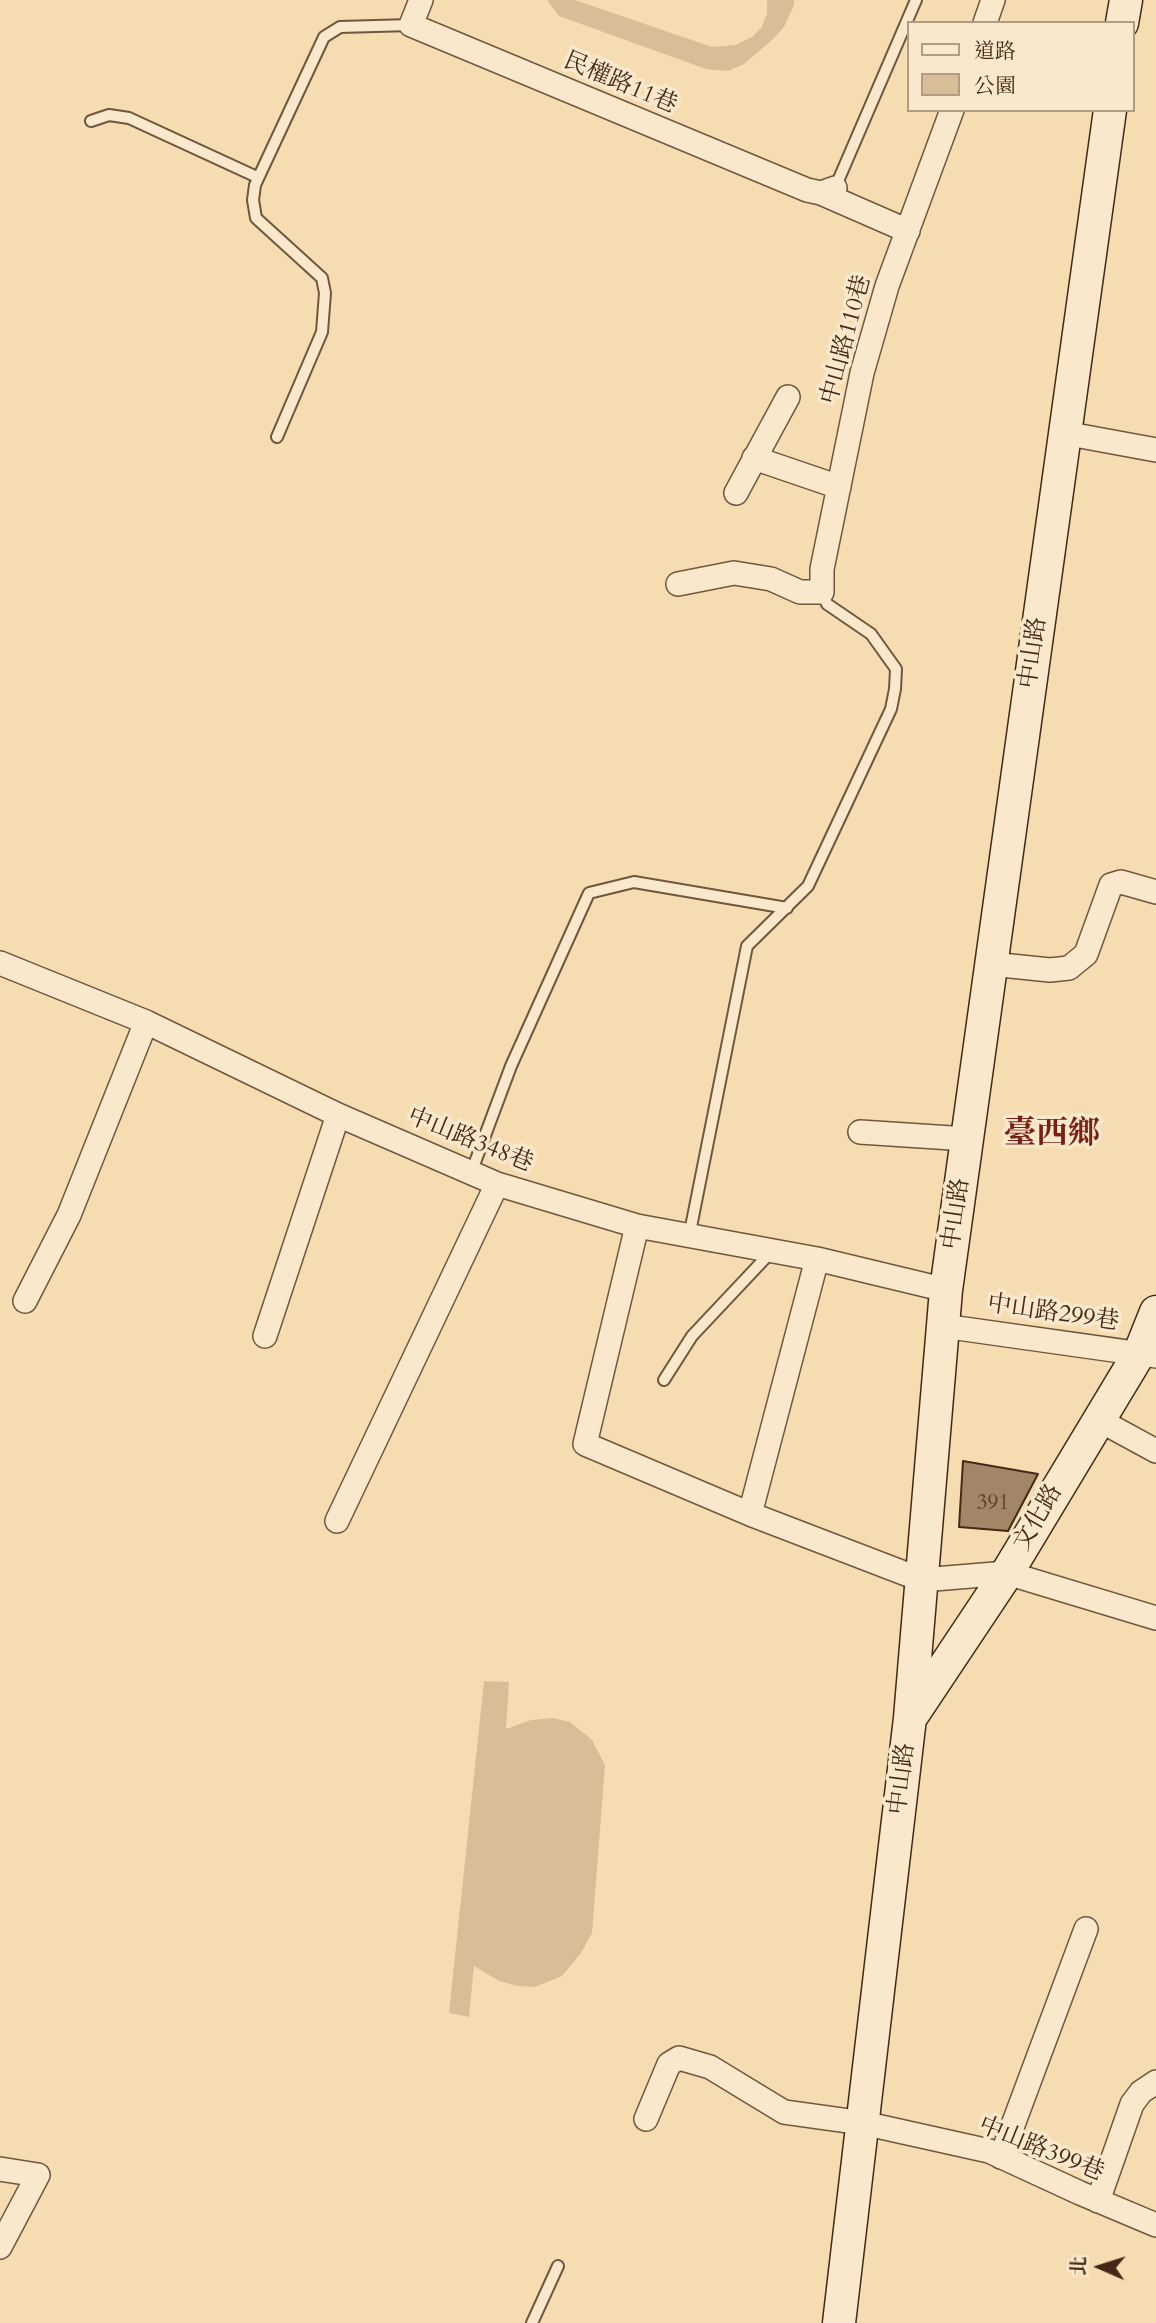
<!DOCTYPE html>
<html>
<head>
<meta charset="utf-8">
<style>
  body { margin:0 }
  #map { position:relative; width:1156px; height:2323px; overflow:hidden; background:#f6dcb1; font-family:Cardo,"Noto Serif TC",serif }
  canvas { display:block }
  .legend { position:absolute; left:907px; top:21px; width:228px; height:91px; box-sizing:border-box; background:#f9e8cc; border:2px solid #b19c83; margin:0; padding:9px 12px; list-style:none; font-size:21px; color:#442916 }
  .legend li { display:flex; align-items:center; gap:14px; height:35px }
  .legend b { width:35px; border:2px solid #b19c83 }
  .north { position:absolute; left:1065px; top:2232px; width:70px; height:70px; -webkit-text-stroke:5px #f9e8cc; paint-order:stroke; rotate:273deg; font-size:19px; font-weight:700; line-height:28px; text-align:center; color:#442916 }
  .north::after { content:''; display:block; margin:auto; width:24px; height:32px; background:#442916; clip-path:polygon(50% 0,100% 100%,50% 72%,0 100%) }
</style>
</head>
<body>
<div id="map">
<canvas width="1156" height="2323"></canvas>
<ul class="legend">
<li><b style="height:9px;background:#f9e8cc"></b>道路</li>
<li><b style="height:19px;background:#d8be97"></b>公園</li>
</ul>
<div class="north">北</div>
</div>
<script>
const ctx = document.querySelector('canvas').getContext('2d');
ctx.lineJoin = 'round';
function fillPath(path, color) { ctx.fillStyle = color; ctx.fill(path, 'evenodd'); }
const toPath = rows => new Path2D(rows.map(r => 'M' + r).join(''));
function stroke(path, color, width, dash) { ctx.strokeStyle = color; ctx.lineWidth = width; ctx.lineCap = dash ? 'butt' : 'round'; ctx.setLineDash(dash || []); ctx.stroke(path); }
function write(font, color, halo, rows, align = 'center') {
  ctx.font = font + ' Cardo,"Noto Serif TC",serif'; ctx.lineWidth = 7; ctx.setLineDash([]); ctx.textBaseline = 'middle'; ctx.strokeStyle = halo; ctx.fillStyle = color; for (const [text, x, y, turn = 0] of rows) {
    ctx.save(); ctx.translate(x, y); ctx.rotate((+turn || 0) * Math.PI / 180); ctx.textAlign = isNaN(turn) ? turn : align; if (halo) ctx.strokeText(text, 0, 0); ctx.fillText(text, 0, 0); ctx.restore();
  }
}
const green = toPath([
  [547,0,575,0,712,47,735,45,752,37,761,28,767,14,767,0,794,0,794,5,784,27,772,40,744,64,728,71,706,69,559,16],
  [484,1681,509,1682,506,1729,531,1720,552,1718,570,1722,592,1740,605,1765,592,1933,581,1953,562,1976,535,1987,517,1986,499,1981,474,1966,469,2017,449,2013]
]);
const building = toPath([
  [963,1461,1038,1474,1008,1531,959,1527,963,1461]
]);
const lane = toPath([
  [91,121,109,115,129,118,257,177],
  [835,188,916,0],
  [277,437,322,332,325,293,322,278,256,218,253,200,255,185,324,37,340,27,411,25],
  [471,1173,511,1066,589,893,634,882,787,908],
  [689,1237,747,946,808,886,891,709,895,689,896,669,871,634,827,604,822,592],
  [664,1380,692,1336,772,1251],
  [532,2323,558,2266]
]);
const street = toPath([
  [421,0,411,25,807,190,821,193,835,188],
  [985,23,993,0],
  [821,193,908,231],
  [1064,433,1156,450],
  [754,458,839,487],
  [736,493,788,397],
  [678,584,734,573,771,579,800,592,822,592,822,569,862,373,887,286,952,110],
  [0,963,146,1022,338,1115,497,1184,637,1226,817,1259,946,1290],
  [991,964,1050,970,1069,968,1086,954,1111,885,1121,882,1156,892],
  [860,1132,967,1139],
  [637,1226,585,1444,750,1514,922,1580,1007,1573,1156,1618],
  [25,1301,69,1215,146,1022],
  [943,1326,1156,1356],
  [265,1336,338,1115],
  [1099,1420,1156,1451],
  [750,1514,817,1259],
  [337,1521,497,1184],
  [646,2119,669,2064,679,2058,710,2067,784,2112,863,2123,989,2151,1080,2193,1156,2225],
  [1001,2157,1086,1929],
  [0,2169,38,2175,0,2247],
  [1098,2201,1132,2104,1141,2092,1156,2082]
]);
const secondary = toPath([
  [1122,23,1126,0],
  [913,1714,1007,1573,1140,1352,1156,1312],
  [839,2323,910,1718,946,1290,1110,110]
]);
const numberNames = [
  ["391",993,1504]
];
const streetNames = [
  ["民權路11巷",620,84,23],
  ["中山路110巷",847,340,-75],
  ["中山路",1034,653,-82],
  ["中山路348巷",470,1141,22],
  ["中山路",957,1214,-82],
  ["中山路299巷",1053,1314,8],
  ["文化路",1039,1518,-60],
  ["中山路",903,1779,-83],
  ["中山路399巷",1041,2150,22]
];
const districtNames = [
  ["臺西鄉",1052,1136]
];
fillPath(green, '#d8be97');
fillPath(building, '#a18667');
stroke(building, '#442916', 2);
stroke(lane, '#70563d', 14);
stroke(street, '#70563d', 26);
stroke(secondary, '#442916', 35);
stroke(lane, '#f9e8cc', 10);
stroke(street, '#f9e8cc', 23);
stroke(secondary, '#f9e8cc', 32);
write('21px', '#5b402a', null, numberNames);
write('24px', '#442916', '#f9e8cc', streetNames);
write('bold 32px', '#7a1f14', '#f9e8cc', districtNames);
</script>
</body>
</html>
